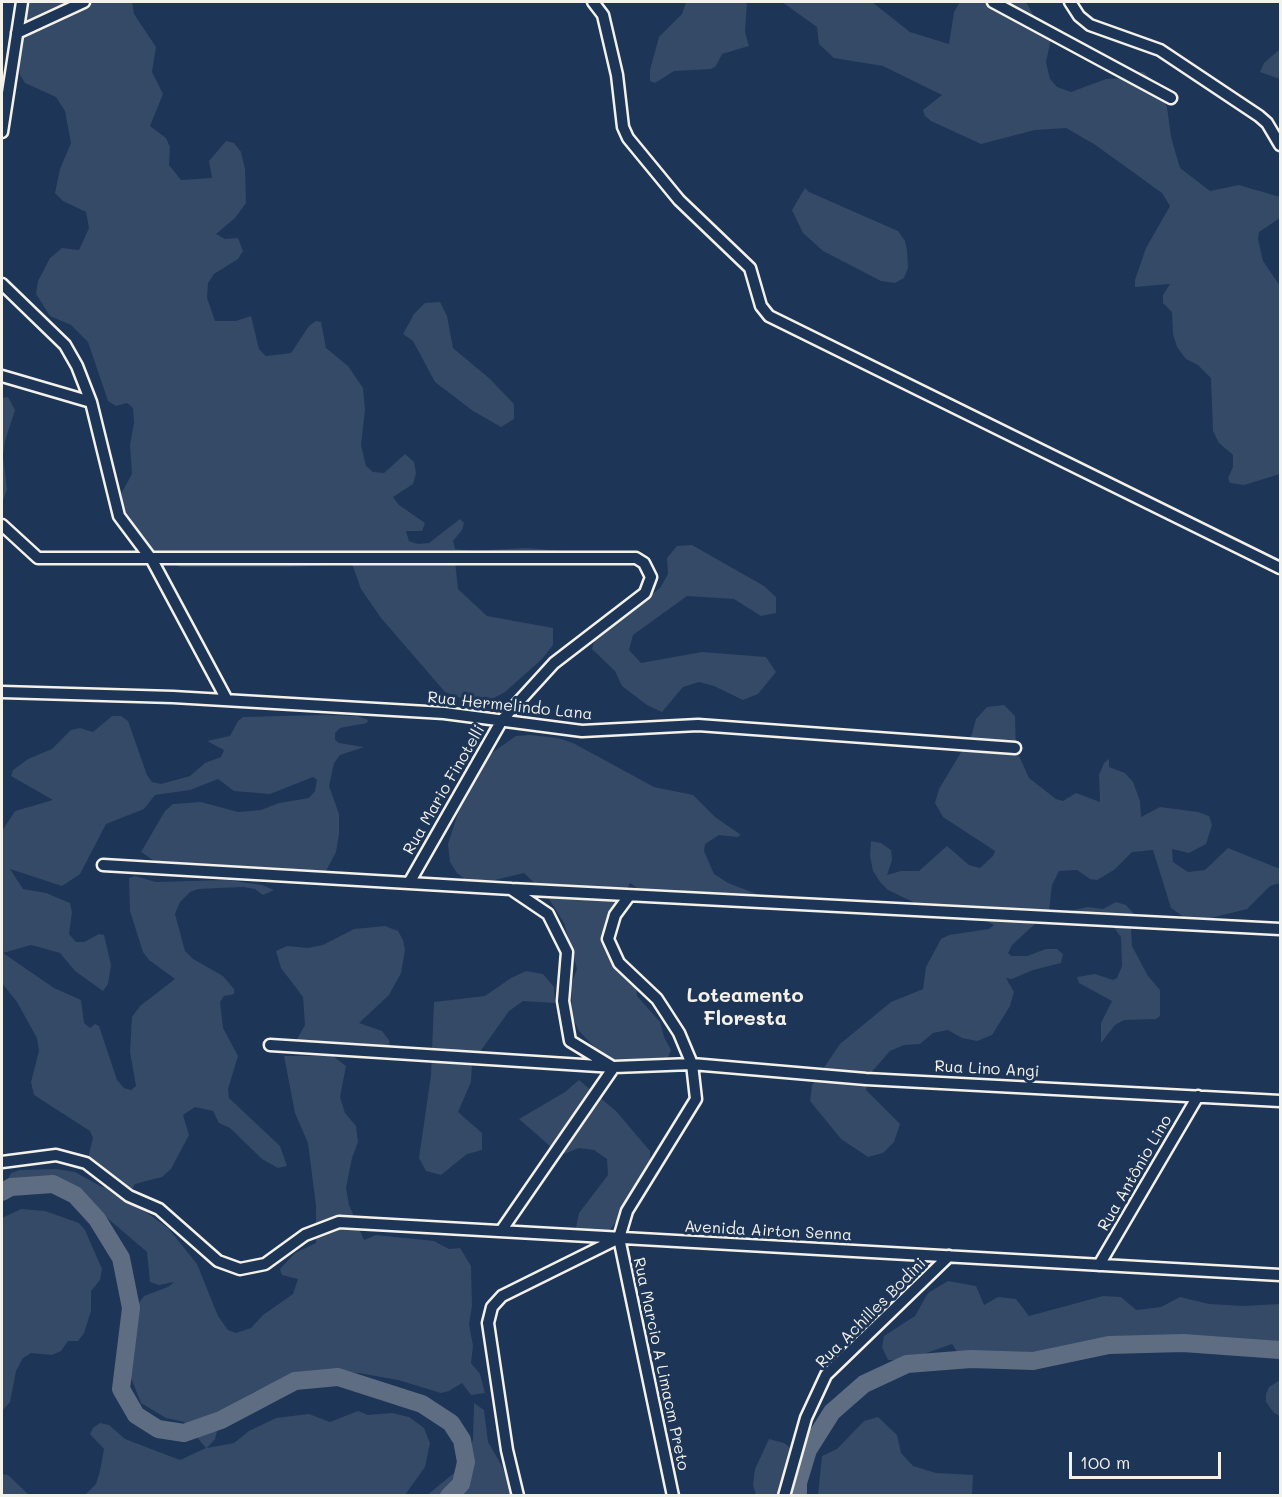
<!DOCTYPE html>
<html>
<head>
<meta charset="utf-8">
<style>
  body { margin:0 }
  #map { position:relative; width:1282px; height:1497px; overflow:hidden; background:#1d3557; font-family:Mali,sans-serif }
  canvas { display:block }
  .frame { position:absolute; inset:0; border:3px solid #f4f1e8; pointer-events:none }
  .scale { position:absolute; left:1069px; top:1452px; width:152px; height:27px; box-sizing:border-box; border:3px solid #f4f1e8; border-top:0; padding-left:8px; font-size:18px; line-height:21px; white-space:nowrap; color:#f4f1e8; -webkit-text-stroke:4px #1d3557; paint-order:stroke }
</style>
</head>
<body>
<div id="map">
<canvas width="1282" height="1497"></canvas>
<div class="frame"></div>
<div class="scale">100 m</div>
</div>
<script>
const ctx = document.querySelector('canvas').getContext('2d');
ctx.lineJoin = 'round';
function fillPath(path, color) { ctx.fillStyle = color; ctx.fill(path, 'evenodd'); }
const toPath = rows => new Path2D(rows.map(r => 'M' + r).join(''));
function stroke(path, color, width, dash) { ctx.strokeStyle = color; ctx.lineWidth = width; ctx.lineCap = dash ? 'butt' : 'round'; ctx.setLineDash(dash || []); ctx.stroke(path); }
function write(font, color, halo, rows, align = 'center') {
  ctx.font = font + ' Mali,sans-serif'; ctx.lineWidth = 6; ctx.setLineDash([]); ctx.textBaseline = 'middle'; ctx.strokeStyle = halo; ctx.fillStyle = color; for (const [text, x, y, turn = 0] of rows) {
    ctx.save(); ctx.translate(x, y); ctx.rotate((+turn || 0) * Math.PI / 180); ctx.textAlign = isNaN(turn) ? turn : align; if (halo) ctx.strokeText(text, 0, 0); ctx.fillText(text, 0, 0); ctx.restore();
  }
}
const green = toPath([
  [30,2,132,2,134,14,156,47,152,72,163,94,150,126,166,138,170,147,169,165,181,180,212,178,209,161,226,141,234,143,241,152,245,169,246,203,235,218,216,234,225,239,238,238,243,251,238,259,214,274,208,283,207,298,215,321,236,321,251,316,259,349,266,356,291,353,309,326,316,321,321,322,326,348,348,366,363,388,365,410,361,445,366,466,373,472,384,473,405,454,414,462,416,473,413,484,393,497,399,505,425,523,422,531,406,531,409,541,418,544,429,543,460,519,464,523,462,530,453,541,455,549,473,551,525,548,564,551,571,555,455,561,458,589,487,616,553,628,553,645,542,659,505,692,492,699,477,700,461,698,445,692,381,618,361,589,352,564,289,567,181,567,164,562,127,519,121,501,122,492,132,474,130,445,134,423,133,408,127,403,116,406,108,401,88,342,71,325,50,316,36,294,38,281,50,258,62,248,79,250,89,228,86,212,63,201,55,193,60,169,71,143,65,111,56,97,25,83,20,75,18,51],
  [686,2,747,2,745,32,749,46,722,54,716,66,711,69,674,71,655,83,650,81,650,70,659,37,682,14],
  [782,2,872,2,910,32,949,44,954,12,960,2,1026,2,1044,33,1051,39,1046,62,1050,79,1057,87,1071,92,1106,79,1133,78,1139,72,1144,72,1156,85,1167,107,1171,137,1180,168,1210,191,1239,185,1280,197,1280,218,1259,232,1258,239,1263,261,1280,286,1280,474,1244,485,1230,483,1228,478,1233,467,1233,455,1219,443,1213,431,1211,378,1198,365,1186,359,1177,347,1173,334,1172,312,1163,303,1163,295,1170,284,1135,287,1135,280,1146,248,1170,206,1162,193,1094,144,1066,128,1035,130,981,144,931,121,925,116,923,110,942,95,883,66,834,58,819,44,817,27],
  [1280,49,1280,79,1260,72,1264,63],
  [805,188,809,192,898,231,905,241,907,250,908,268,904,278,895,283,881,281,823,251,803,233,792,210],
  [440,302,447,316,453,348,490,379,514,404,514,419,501,427,473,411,435,382,413,341,403,334,414,314,425,303],
  [8,397,15,410,5,441,3,456,7,489,2,504,2,398],
  [692,545,764,586,776,597,776,613,761,616,734,599,687,596,633,635,629,650,641,663,702,652,766,657,776,672,758,694,743,700,714,686,699,682,683,687,662,712,647,705,622,686,615,671,592,649,596,634,631,604,647,598,660,588,668,574,667,558,677,546],
  [1004,705,1015,716,1016,749,1029,778,1056,799,1063,801,1076,793,1100,802,1099,775,1104,763,1109,759,1109,767,1125,773,1133,782,1140,801,1141,817,1160,807,1198,812,1209,816,1212,825,1206,844,1189,853,1172,849,1173,862,1188,872,1205,870,1228,848,1280,869,1280,883,1270,886,1247,909,1199,921,1184,917,1171,908,1153,850,1132,852,1114,870,1097,880,1090,879,1077,870,1059,871,1052,885,1049,911,1012,945,1008,953,1011,956,1027,956,1046,949,1057,949,1063,954,1061,963,1033,970,1012,979,1006,978,1014,992,1010,1006,992,1035,977,1041,962,1038,948,1030,933,1033,920,1044,904,1045,890,1051,869,1075,866,1090,900,1124,894,1142,883,1153,868,1157,841,1139,810,1101,812,1085,840,1044,891,1002,923,989,926,967,941,939,949,935,989,929,994,925,987,921,960,920,938,914,888,890,880,882,873,871,870,856,871,841,881,843,891,850,892,860,887,875,901,871,919,871,947,846,969,865,980,868,993,856,995,851,943,817,935,803,939,789,972,734,976,719,987,707],
  [324,715,357,716,368,720,367,723,340,728,335,733,335,740,339,743,364,747,340,755,334,763,329,786,339,814,339,834,336,852,326,871,318,877,299,879,248,868,228,870,172,864,153,860,141,852,165,811,173,804,201,802,238,812,261,810,279,803,309,798,315,791,317,780,313,777,270,794,234,791,218,779,190,790,155,795,144,809,106,824,80,874,62,886,10,869,23,889,46,893,70,903,72,912,69,934,76,942,84,942,99,934,104,935,111,965,108,984,103,991,75,971,60,953,31,945,3,953,54,988,81,1000,84,1023,90,1028,95,1024,99,1026,117,1080,124,1088,131,1090,136,1086,130,1052,132,1017,140,1006,175,979,149,960,143,952,130,911,129,878,135,876,156,882,228,880,262,885,274,890,263,895,255,889,243,887,198,889,190,892,180,902,175,914,185,951,193,959,223,976,234,989,234,994,224,996,220,1002,223,1028,238,1056,228,1089,229,1098,280,1146,287,1166,278,1168,262,1159,230,1128,219,1123,213,1111,195,1107,183,1115,189,1135,171,1169,162,1177,135,1184,130,1193,135,1204,168,1228,197,1264,218,1316,228,1330,236,1333,251,1328,263,1315,293,1294,298,1279,282,1275,280,1269,295,1253,316,1243,316,1206,308,1143,295,1113,284,1056,333,1056,346,1066,340,1097,345,1113,356,1126,358,1142,352,1158,346,1188,349,1205,364,1240,376,1235,434,1241,449,1249,460,1248,471,1266,472,1306,469,1324,473,1346,471,1363,480,1374,485,1393,471,1395,462,1383,449,1391,441,1393,398,1380,359,1373,338,1372,306,1376,254,1392,230,1406,220,1420,215,1439,207,1448,234,1443,249,1431,276,1418,309,1414,330,1422,358,1411,368,1415,392,1413,409,1417,424,1428,430,1443,425,1467,405,1495,85,1495,96,1484,100,1471,104,1449,90,1434,93,1428,100,1423,109,1425,125,1439,180,1460,206,1448,184,1422,166,1418,141,1403,131,1378,128,1342,135,1308,144,1296,168,1287,174,1282,159,1285,150,1282,147,1252,79,1194,56,1184,18,1183,8,1179,11,1173,20,1170,57,1169,75,1172,102,1187,109,1187,91,1167,89,1154,93,1138,90,1131,34,1095,31,1082,39,1051,37,1038,17,1002,2,983,2,831,15,811,53,800,11,776,13,770,28,759,52,749,71,730,80,728,93,732,112,716,121,716,128,721,147,775,152,782,161,784,190,776,205,763,221,757,224,750,207,741,230,736,238,721,243,717],
  [530,735,558,738,573,743,654,787,693,795,715,817,741,835,737,837,719,835,705,844,704,851,714,874,728,883,762,896,745,903,696,897,680,890,637,888,630,883,617,909,607,942,629,966,636,981,637,996,660,1022,664,1037,671,1050,665,1065,616,1064,601,1054,579,1031,572,1016,571,985,577,969,564,923,546,894,524,873,482,883,466,880,457,873,450,862,448,844,458,813,486,757,516,736],
  [1116,902,1126,905,1135,915,1131,928,1132,946,1148,976,1160,990,1160,1016,1156,1019,1124,1020,1115,1025,1101,1043,1101,1023,1112,1001,1079,983,1077,977,1095,974,1113,980,1117,978,1122,966,1121,937,1111,924,1079,916,1071,911,1087,907,1103,909],
  [385,926,398,931,403,940,405,950,401,973,389,995,359,1023,382,1031,389,1040,390,1047,297,1044,296,1041,305,1025,303,997,281,968,276,951,287,946,308,948,323,945,354,929],
  [526,971,543,974,554,987,555,1003,523,1001,509,1011,472,1063,471,1082,458,1112,482,1133,482,1150,467,1154,441,1175,426,1171,419,1158,431,1075,434,1002,485,996,511,978],
  [579,1080,616,1111,650,1151,651,1167,627,1209,607,1233,590,1239,576,1228,579,1213,608,1175,607,1159,594,1150,579,1148,564,1154,550,1146,519,1119,565,1092],
  [21,1209,45,1211,79,1223,85,1230,102,1269,100,1280,91,1291,91,1311,84,1333,78,1341,68,1341,61,1351,52,1355,31,1353,23,1358,16,1371,10,1402,2,1411,2,1218],
  [948,1281,976,1286,984,1305,998,1297,1016,1299,1029,1316,1103,1296,1121,1297,1136,1310,1161,1307,1180,1297,1209,1304,1243,1306,1280,1304,1280,1348,1204,1351,1150,1345,1111,1348,1069,1362,1052,1363,984,1360,957,1352,952,1344,907,1360,888,1360,882,1347,884,1336,915,1316,928,1293],
  [1280,1380,1280,1416,1274,1413,1266,1402,1266,1394,1269,1387],
  [474,1403,484,1410,488,1442,502,1466,513,1495,426,1496,459,1469,469,1456,473,1439],
  [878,1417,897,1435,901,1453,913,1466,936,1473,973,1475,972,1495,818,1495,822,1456,837,1449,864,1421],
  [769,1439,784,1443,797,1453,800,1468,791,1495,756,1495,753,1485,755,1469],
  [2,1474,8,1475,29,1495,2,1495]
]);
const river = toPath([
  [2,1192,11,1187,53,1184,75,1195,97,1219,121,1258,131,1308,121,1389,136,1415,158,1429,184,1433,221,1420,295,1381,338,1377,422,1404,451,1423,462,1440,466,1462,461,1484,449,1496],
  [798,1496,798,1483,808,1450,832,1412,864,1384,907,1364,971,1359,1033,1361,1109,1345,1183,1343,1280,1350]
]);
const minor = toPath([
  [593,2,603,15,617,75,623,127,628,138,679,200,750,268,761,306,769,316,1280,568],
  [993,2,1171,98],
  [1070,2,1079,16,1090,25,1160,50,1259,116,1267,123,1280,145],
  [17,33,84,2],
  [2,132,22,2],
  [2,284,65,345,77,366,91,402],
  [2,376,91,402,119,516,152,560,227,700],
  [2,525,38,558,636,558,644,563,651,577,645,593,554,663,502,720,409,883],
  [2,692,173,697,444,713,582,731,698,725,1015,748],
  [103,865,511,889,548,914,567,952,563,1001,570,1041,611,1066],
  [511,889,1280,929],
  [629,896,615,915,608,939,619,963,657,999,679,1033,692,1064,696,1099,627,1211,619,1238,673,1496],
  [270,1045,614,1067,692,1064,866,1079,1280,1101],
  [2,1162,56,1155,86,1163,129,1196,159,1209,218,1261,240,1269,265,1264,305,1235,339,1222,1280,1275],
  [501,1231,614,1067],
  [1099,1265,1198,1096],
  [518,1496,507,1450,488,1323,492,1307,502,1296,617,1239],
  [784,1496,806,1418,826,1375,949,1256]
]);
const streetNames = [
  ["Rua Hermelindo Lana",510,706,6],
  ["Rua Mario Finotelli",444,790,-60],
  ["Rua Lino Angi",987,1069,3],
  ["Rua Antônio Lino",1135,1173,-60],
  ["Avenida Airton Senna",768,1231,3],
  ["Rua Achilles Bodini",871,1313,-45],
  ["Rua Marcio A Limacm Preto",661,1364,78]
];
const quarterNames = [
  ["Loteamento",745,996],
  ["Floresta",745,1019]
];
fillPath(green, '#354a67');
stroke(river, '#5e6d82', 18);
stroke(minor, '#f4f1e8', 15);
stroke(minor, '#1d3557', 10);
write('16px', '#f4f1e8', '#1d3557', streetNames);
write('bold 20px', '#f4f1e8', '#1d3557', quarterNames);
</script>
</body>
</html>
